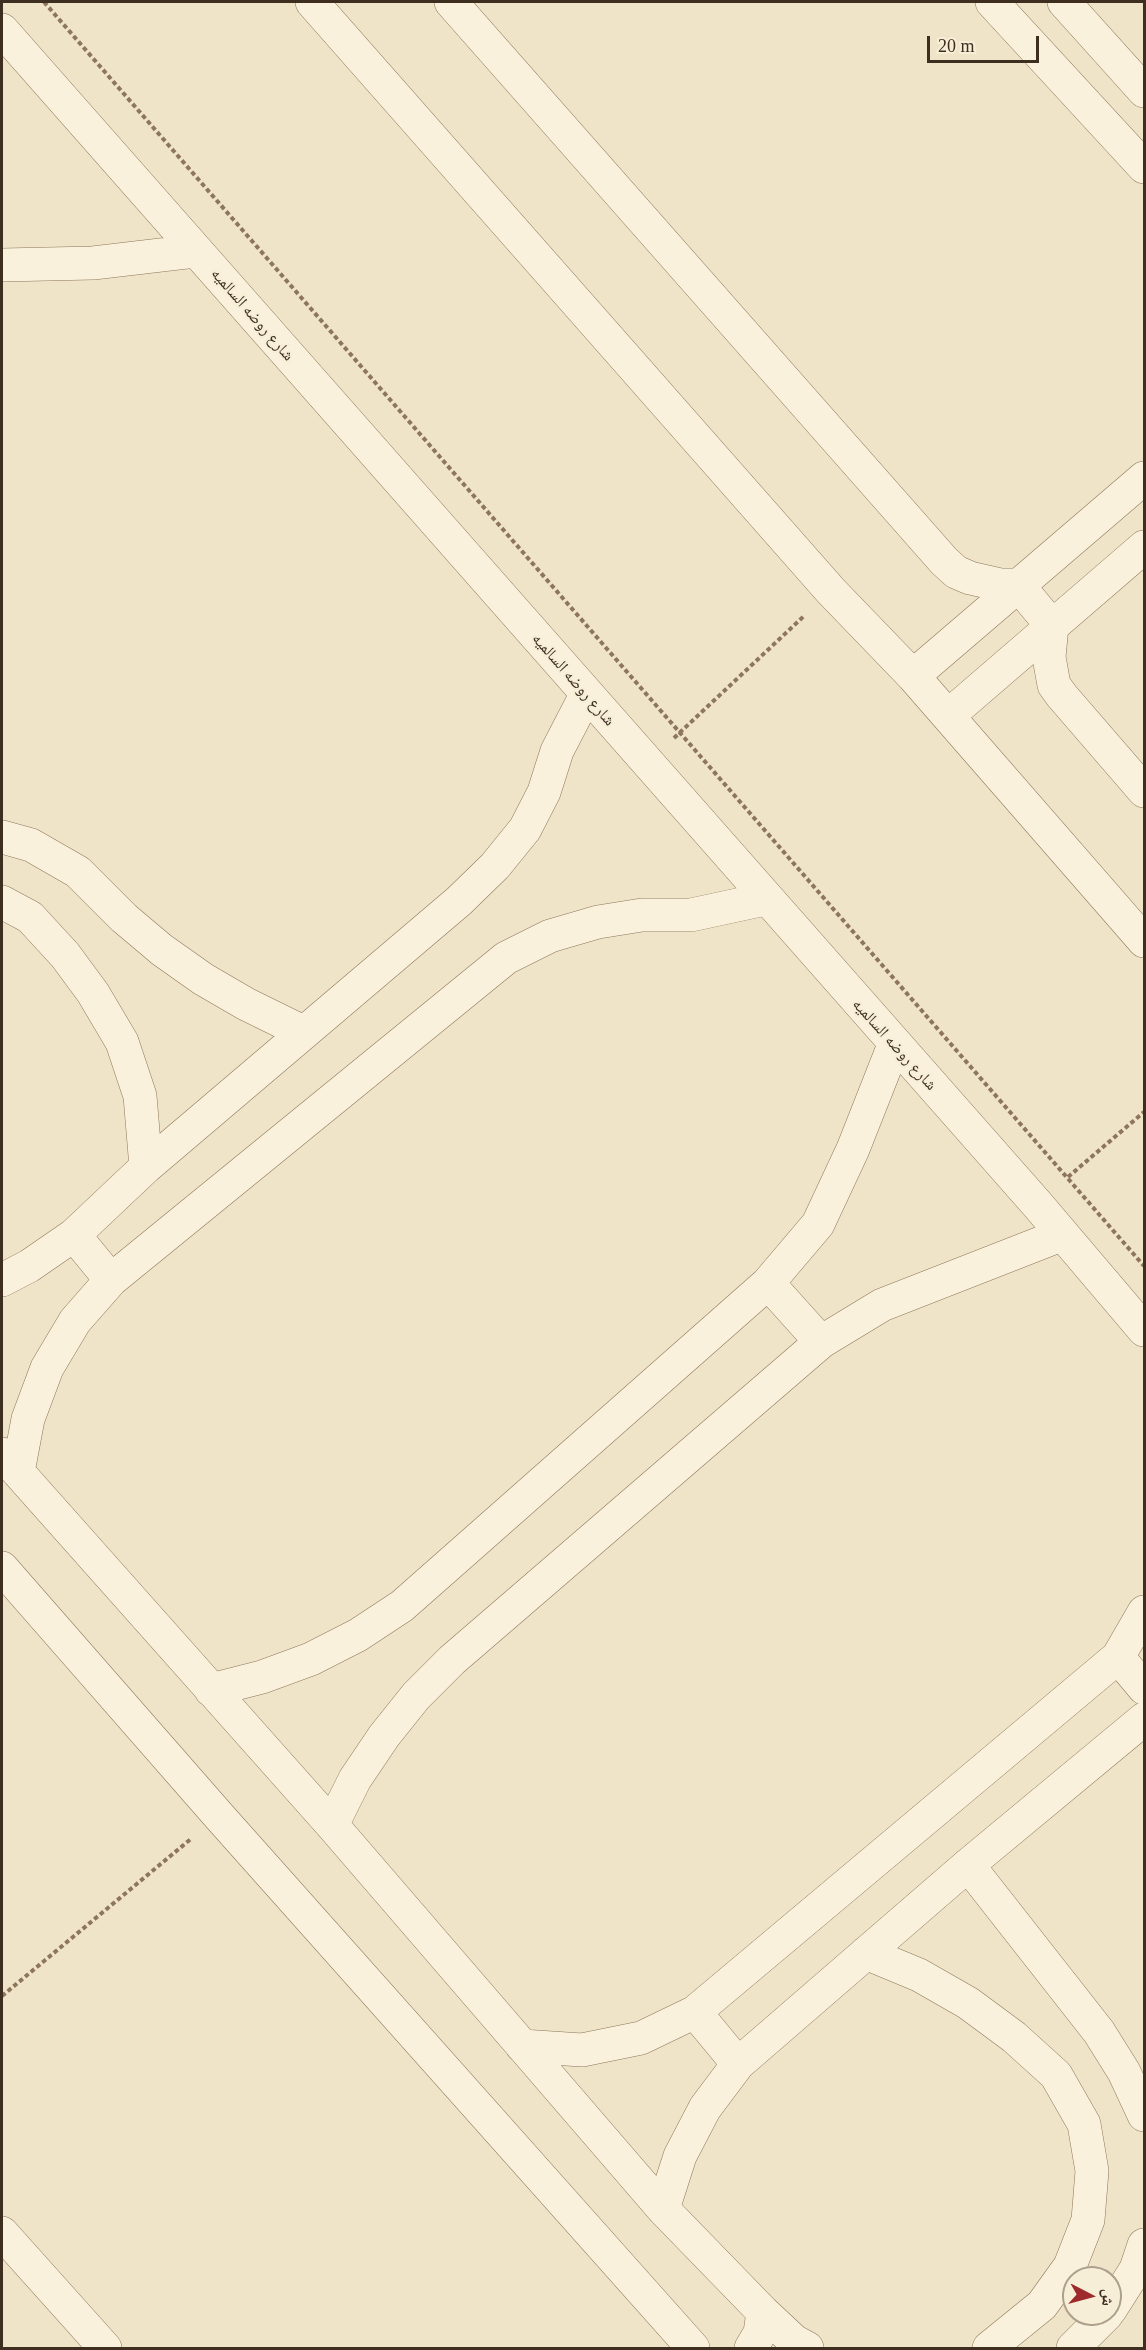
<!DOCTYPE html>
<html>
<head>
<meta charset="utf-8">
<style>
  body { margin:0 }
  #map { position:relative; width:1146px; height:2350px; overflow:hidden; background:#f0e4c8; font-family:"Times New Roman","Noto Naskh Arabic",serif }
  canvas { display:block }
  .frame { position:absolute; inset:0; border:3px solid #3d2e20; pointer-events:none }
  .north { position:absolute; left:1062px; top:2266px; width:60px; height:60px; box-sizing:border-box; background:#f7eed8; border:2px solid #ada18e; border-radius:50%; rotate:96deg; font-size:16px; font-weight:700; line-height:24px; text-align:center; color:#3d2e20 }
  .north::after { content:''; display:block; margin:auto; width:21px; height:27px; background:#9e2a2b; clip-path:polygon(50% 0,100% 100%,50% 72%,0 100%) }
  .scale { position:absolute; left:927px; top:36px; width:112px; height:27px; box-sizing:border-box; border:3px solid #3d2e20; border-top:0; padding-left:8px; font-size:18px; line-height:21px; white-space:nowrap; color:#3d2e20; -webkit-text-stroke:4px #f7eed8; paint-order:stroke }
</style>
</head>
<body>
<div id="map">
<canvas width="1146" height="2350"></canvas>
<div class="frame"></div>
<div class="north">ش</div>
<div class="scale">20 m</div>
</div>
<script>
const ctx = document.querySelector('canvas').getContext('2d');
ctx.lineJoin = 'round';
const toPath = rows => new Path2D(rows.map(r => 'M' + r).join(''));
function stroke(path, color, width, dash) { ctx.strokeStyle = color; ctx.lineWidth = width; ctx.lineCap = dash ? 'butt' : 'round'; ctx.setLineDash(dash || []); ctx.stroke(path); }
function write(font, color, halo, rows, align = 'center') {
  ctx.font = font + ' "Times New Roman","Noto Naskh Arabic",serif'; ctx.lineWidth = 4.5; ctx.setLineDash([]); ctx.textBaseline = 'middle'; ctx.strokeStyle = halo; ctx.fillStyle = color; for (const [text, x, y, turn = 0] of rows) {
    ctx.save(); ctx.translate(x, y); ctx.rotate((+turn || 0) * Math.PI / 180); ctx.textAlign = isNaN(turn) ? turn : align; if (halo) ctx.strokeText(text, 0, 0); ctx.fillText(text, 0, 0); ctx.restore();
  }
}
const path = toPath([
  [44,2,1144,1266],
  [674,738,804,616],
  [1068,1177,1144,1112],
  [2,1996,192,1838]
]);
const minor = toPath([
  [312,2,831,591,913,676,1144,941],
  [451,2,944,561,956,572,970,578,1001,585,1018,585,1052,626,1049,657,1054,685,1062,696,1144,791],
  [992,2,1144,167],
  [1064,2,1144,91],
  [2,30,1037,1204,1144,1330],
  [2,265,93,263,195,251],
  [913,676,1144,478],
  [948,716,1144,547],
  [2,837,31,845,78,872,124,918,162,950,203,979,246,1004,303,1032],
  [2,902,30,917,65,955,93,993,122,1042,140,1096,146,1167],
  [74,1235,111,1280],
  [2,1280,29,1266,74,1235,146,1167,459,901,495,866,525,829,544,792,557,751,586,695],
  [768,1283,821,1342],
  [2,1454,332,1825,663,2209,763,2312,794,2341,807,2348],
  [18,1472,28,1419,47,1368,75,1321,111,1280,506,958,550,936,598,922,642,915,691,915,765,899],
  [2,1568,219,1816,693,2348],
  [1118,1657,1144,1688],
  [211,1690,262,1677,311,1659,358,1635,402,1606,768,1283,818,1224,853,1149,894,1045],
  [332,1825,355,1779,384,1736,416,1696,452,1660,821,1342,882,1305,1061,1235],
  [968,1865,1099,2032,1124,2072,1144,2115],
  [866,1953,919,1975,968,2003,1014,2037,1056,2075,1084,2124,1092,2171,1088,2220,1070,2266,1042,2305,989,2348],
  [695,2012,738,2064],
  [522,2046,582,2050,641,2038,695,2012,1118,1657,1144,1612],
  [663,2209,680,2156,705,2108,738,2064,968,1865,1144,1719],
  [2,2233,105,2348],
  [1110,2310,1136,2269,1144,2245],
  [751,2348,760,2333,763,2312],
  [1073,2348,1107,2314]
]);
const streetNames = [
  ["شارع روضه السالميه",252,315,49],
  ["شارع روضه السالميه",573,680,49],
  ["شارع روضه السالميه",894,1045,48]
];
stroke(minor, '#8d765c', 34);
stroke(path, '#8d765c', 4, [4.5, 3]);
stroke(minor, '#faf1dc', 33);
write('16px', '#3d2e20', '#f7eed8', streetNames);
</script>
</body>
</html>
